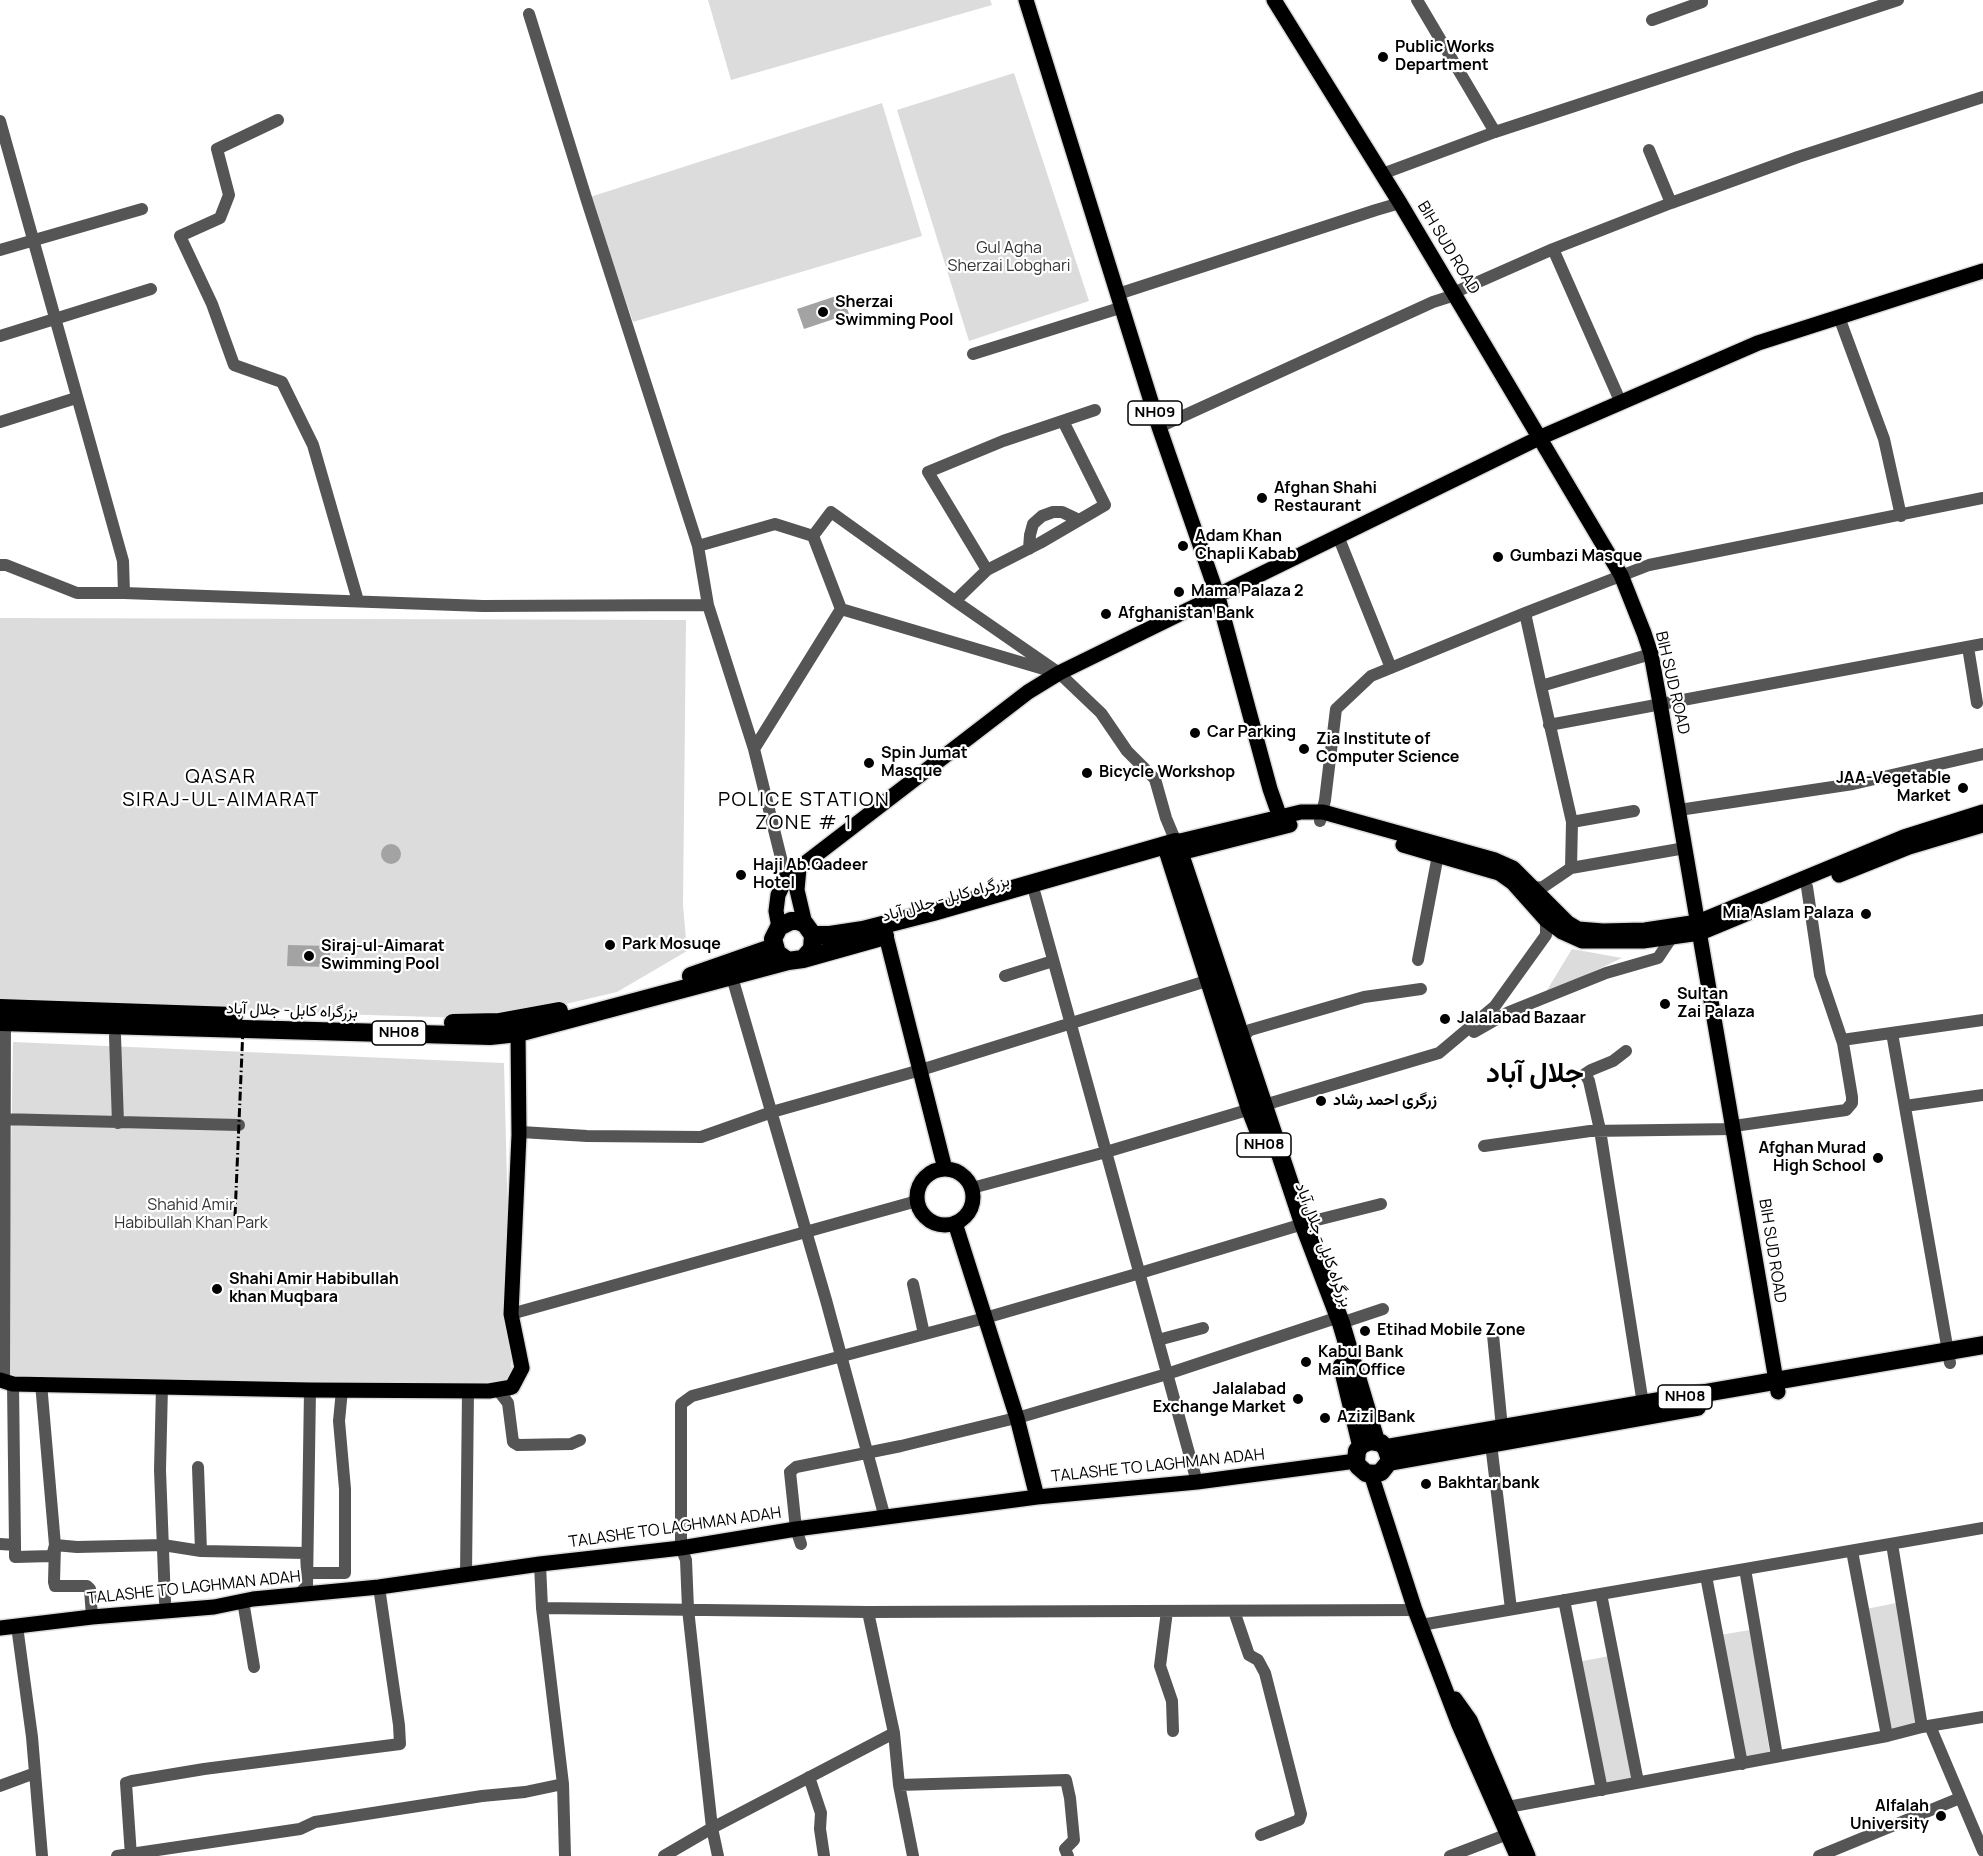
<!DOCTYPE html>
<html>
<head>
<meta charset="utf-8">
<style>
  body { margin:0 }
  canvas { display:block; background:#fff }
</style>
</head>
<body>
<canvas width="1983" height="1856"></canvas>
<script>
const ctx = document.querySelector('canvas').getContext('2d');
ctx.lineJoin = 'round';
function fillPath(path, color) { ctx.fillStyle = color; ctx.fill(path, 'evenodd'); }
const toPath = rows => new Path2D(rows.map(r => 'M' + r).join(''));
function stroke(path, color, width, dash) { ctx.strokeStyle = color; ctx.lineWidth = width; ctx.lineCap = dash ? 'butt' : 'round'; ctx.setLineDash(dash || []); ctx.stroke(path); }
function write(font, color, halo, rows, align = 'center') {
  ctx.font = font + ' Manrope,Vazirmatn,sans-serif'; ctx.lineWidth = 4.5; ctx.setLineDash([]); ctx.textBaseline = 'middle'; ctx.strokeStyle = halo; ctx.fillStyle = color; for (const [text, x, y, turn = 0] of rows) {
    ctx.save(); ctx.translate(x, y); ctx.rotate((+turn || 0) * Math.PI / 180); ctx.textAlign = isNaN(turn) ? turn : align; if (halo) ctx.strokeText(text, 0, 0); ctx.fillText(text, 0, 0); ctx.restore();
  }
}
const green = toPath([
  [708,0,990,0,992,5,731,80],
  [1014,73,1089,301,969,341,897,110],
  [882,103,922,236,633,322,590,197],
  [0,618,686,620,683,905,687,951,617,992,557,1006,467,1018,335,1014,0,998],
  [1572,949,1622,958,1544,995],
  [13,1042,504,1063,512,1385,7,1379],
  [1896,1603,1918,1727,1888,1732,1866,1609],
  [1750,1630,1770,1754,1743,1759,1720,1635],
  [1609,1656,1633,1779,1602,1783,1578,1662]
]);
const water = toPath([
  [842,294,849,314,804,329,797,309],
  '381 854a10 10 0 1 1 20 0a10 10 0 1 1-20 0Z',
  [288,945,330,946,330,967,287,966]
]);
const minor = toPath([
  [1417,0,1495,132],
  [529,14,587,201,698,546],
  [1652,20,1702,2,1702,0],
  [278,120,217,149,229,195,220,218,180,236,212,304,234,365,282,382,313,445,358,601],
  [0,121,123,561,124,593],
  [1649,150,1671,203],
  [1382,174,1495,132,1898,0],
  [1553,249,1621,403],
  [0,250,142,209],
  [1118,294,1376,210,1400,203],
  [1839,317,1884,439,1901,516],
  [0,336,151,289],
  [973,354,1123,307],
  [0,422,76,398],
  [1159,427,1433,302,1455,295,1460,290,1553,249,1671,203,1798,157,1983,97],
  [1338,536,1391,668],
  [1029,549,1030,535,1033,524,1042,516,1053,512,1062,512,1079,520],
  [0,565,6,565,77,593,124,593,483,606,708,605,754,749,786,878],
  [987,570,928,472,1003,441,1095,410],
  [955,601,987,570,1040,543,1105,505,1063,421],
  [708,605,698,546,775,524,813,536,831,512,955,601,1059,673,1101,713,1127,751,1155,779,1166,818,1176,842],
  [841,609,1047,670],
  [1525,613,1541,686],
  [1968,647,1977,703],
  [1549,725,1983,644],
  [754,749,841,609,813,536],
  [1679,810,1853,784,1983,754],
  [1320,821,1325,800,1336,709,1371,676,1525,613,1649,565,1983,498],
  [1572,822,1634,811],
  [1571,868,1685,848],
  [1533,888,1543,887,1571,868,1572,822,1541,686,1651,654],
  [1035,894,1197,1482],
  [1418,960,1438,855],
  [1005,976,1053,961],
  [732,977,826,1300,885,1518],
  [1474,1032,1509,1012,1606,973,1658,958,1672,937],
  [1892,1033,1950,1363],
  [115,1036,118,1123],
  [1241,1038,1250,1030,1364,997,1421,989],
  [1843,1043,1842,1040,1983,1020],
  [1626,1051,1613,1061,1591,1070,1585,1074,1589,1081,1600,1130,1643,1404],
  [1905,1106,1983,1095],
  [0,1119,239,1125],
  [519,1135,521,1132,587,1136,701,1137,772,1112,924,1069,1216,978],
  [1484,1146,1590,1131,1734,1129,1734,1126,1846,1110,1852,1103,1852,1097,1843,1043,1820,975,1807,887],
  [972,1188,1106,1152,1439,1053,1495,1006,1546,935,1546,920,1549,915],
  [913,1284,924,1334],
  [511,1314,917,1201],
  [1341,1323,1383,1309],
  [1493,1335,1502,1428],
  [1158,1340,1203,1328],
  [4,1380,5,1015],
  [41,1383,55,1545,54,1582,55,1586,87,1586,90,1589,92,1617],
  [13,1384,15,1545],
  [162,1386,160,1470,165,1602],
  [511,1388,501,1394,508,1403,513,1442,518,1445,571,1444,580,1440],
  [1491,1444,1511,1609],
  [198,1467,201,1551],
  [0,1544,15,1545,15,1557,52,1556,55,1545,77,1547,163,1545,201,1551,306,1553,307,1573,345,1573,345,1489,339,1421,342,1390],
  [801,1544,796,1529,790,1472,796,1467,901,1446,1024,1416,1167,1374,1339,1317],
  [1892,1544,1922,1727],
  [1852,1551,1887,1736],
  [540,1564,542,1608,563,1784,565,1856],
  [1745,1569,1777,1756],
  [466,1575,468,1390],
  [1706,1576,1742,1764],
  [1601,1594,1638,1782],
  [298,1595,307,1586,310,1390],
  [1564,1600,1602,1790],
  [243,1601,254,1667],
  [542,1608,868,1612,1415,1610],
  [1167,1611,1160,1666,1172,1701,1173,1731],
  [1234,1611,1249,1655,1258,1660,1265,1673,1301,1814,1299,1820,1261,1835],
  [868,1612,894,1733,899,1785,913,1856],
  [1421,1625,1983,1528],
  [17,1626,32,1737,42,1856],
  [1930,1726,1983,1851],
  [809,1777,821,1813,820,1829,824,1856],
  [899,1785,1066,1780,1070,1798,1074,1840,1065,1849,1068,1856],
  [0,1786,35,1773],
  [1508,1807,1887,1736,1922,1727,1983,1717],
  [117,1856,300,1829,315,1822,482,1796,525,1792,563,1784],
  [131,1856,126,1783,132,1781,204,1769,400,1744,399,1725,379,1587],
  [664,1856,712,1828,894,1733],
  [718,1856,712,1828,688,1609,686,1560,681,1548,681,1404,692,1396,985,1318,1140,1273,1313,1221,1381,1204],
  [1450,1856,1508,1834],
  [1819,1856,1960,1798]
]);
const major = toPath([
  [1026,0,1159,427,1218,597,1270,789,1283,826],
  [1274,0,1400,203,1621,575,1644,633,1651,654,1660,703,1778,1392],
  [1176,842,1301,812,1323,812,1495,860,1513,868,1568,923,1578,929,1603,931,1645,930,1698,922,1904,837,1983,812],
  [1403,845,1499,873,1513,883,1546,920,1562,932,1582,941,1643,941,1700,933,1753,911],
  [1180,853,1290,825],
  [799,868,797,890,805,924],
  [1839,875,1909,847,1983,825],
  [779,927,776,911,778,895,786,878,1028,692,1059,673,1539,438,1758,343,1983,271],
  [886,936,945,1169],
  '917 1197a28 28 0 1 1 56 0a28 28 0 1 1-56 0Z',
  [955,1223,1017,1418,1037,1497],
  [0,1380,13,1384,310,1390,489,1391,512,1387,522,1368,511,1314,519,1135,518,1033],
  [1371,1474,1415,1610,1459,1725,1517,1856],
  [0,1628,92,1617,214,1607,253,1599,379,1587,540,1564,681,1548,796,1529,1037,1497,1197,1482,1356,1461],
  [1455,1699,1470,1720,1528,1856]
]);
const highway = toPath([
  [1168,852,1250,1109,1264,1145],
  [813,935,830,935,863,930,933,912,1176,842,1303,1223,1341,1323,1376,1441],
  [803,959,885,936],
  [691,976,774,947],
  [0,1008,234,1016],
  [0,1022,490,1036,518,1033,788,961,803,959,812,949,813,935,805,924,798,921,791,921,779,927,773,939,777,953,788,961],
  [453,1023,499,1022,559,1011],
  [1342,1366,1361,1445],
  [1386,1448,1389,1457,1389,1462,1381,1472,1375,1474,1366,1473,1358,1466,1356,1461,1357,1451,1361,1445,1370,1441,1381,1443,1386,1448,1983,1345],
  [1389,1462,1697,1407]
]);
const rail = toPath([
  [235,1216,243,1028]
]);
const markers = [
  [1383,57,6,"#000"],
  [823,312,6,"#000"],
  [1262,498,6,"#000"],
  [1183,546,6,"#000"],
  [1498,557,6,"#000"],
  [1179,592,6,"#000"],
  [1106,614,6,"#000"],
  [1195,733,6,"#000"],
  [1304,749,6,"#000"],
  [869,763,6,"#000"],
  [1087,773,6,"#000"],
  [1963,788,6,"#000"],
  [741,875,6,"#000"],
  [1866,914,6,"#000"],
  [610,945,6,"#000"],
  [309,956,6,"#000"],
  [1665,1004,6,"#000"],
  [1445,1019,6,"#000"],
  [1321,1101,6,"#000"],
  [1878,1158,6,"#000"],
  [217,1289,6,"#000"],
  [1365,1331,6,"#000"],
  [1306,1362,6,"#000"],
  [1298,1399,6,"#000"],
  [1325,1418,6,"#000"],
  [1426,1484,6,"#000"],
  [1941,1816,6,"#000"]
];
const shields = [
  [1155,413,54],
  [399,1033,54],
  [1264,1145,54],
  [1685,1397,54]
];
const shieldNames = [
  ["NH09",1155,413],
  ["NH08",399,1033],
  ["NH08",1264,1145],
  ["NH08",1685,1397]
];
const poiNames = [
  ["Public Works",1395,48],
  ["Department",1395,66],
  ["Sherzai",835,303],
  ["Swimming Pool",835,321],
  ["Afghan Shahi",1274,489],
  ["Restaurant",1274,507],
  ["Adam Khan",1195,537],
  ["Chapli Kabab",1195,555],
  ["Gumbazi Masque",1510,557],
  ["Mama Palaza 2",1191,592],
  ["Afghanistan Bank",1118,614],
  ["Car Parking",1207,733],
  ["Zia Institute of",1316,740],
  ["Computer Science",1316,758],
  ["Spin Jumat",881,754],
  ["Masque",881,772],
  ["Bicycle Workshop",1099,773],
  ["JAA-Vegetable",1951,779,"right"],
  ["Market",1951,797,"right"],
  ["Haji Ab.Qadeer",753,866],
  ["Hotel",753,884],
  ["Mia Aslam Palaza",1854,914,"right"],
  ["Park Mosuqe",622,945],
  ["Siraj-ul-Aimarat",321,947],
  ["Swimming Pool",321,965],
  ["Sultan",1677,995],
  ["Zai Palaza",1677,1013],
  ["Jalalabad Bazaar",1457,1019],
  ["زرگری احمد رشاد",1333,1101],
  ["Afghan Murad",1866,1149,"right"],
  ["High School",1866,1167,"right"],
  ["Shahi Amir Habibullah",229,1280],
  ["khan Muqbara",229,1298],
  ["Etihad Mobile Zone",1377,1331],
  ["Kabul Bank",1318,1353],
  ["Main Office",1318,1371],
  ["Jalalabad",1286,1390,"right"],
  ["Exchange Market",1286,1408,"right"],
  ["Azizi Bank",1337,1418],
  ["Bakhtar bank",1438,1484],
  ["Alfalah",1929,1807,"right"],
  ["University",1929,1825,"right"]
];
const streetNames = [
  ["BIH SUD ROAD",1448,248,59],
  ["BIH SUD ROAD",1672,683,77],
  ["بزرگراه کابل- جلال آباد",946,899,-16],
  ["بزرگراه کابل- جلال آباد",292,1011,2],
  ["بزرگراه کابل- جلال آباد",1323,1245,69],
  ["BIH SUD ROAD",1772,1251,81],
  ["TALASHE TO LAGHMAN ADAH",1158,1466,-6],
  ["TALASHE TO LAGHMAN ADAH",675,1528,-8],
  ["TALASHE TO LAGHMAN ADAH",194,1588,-6]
];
const parkNames = [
  ["Gul Agha",1009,249],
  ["Sherzai Lobghari",1009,267],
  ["Shahid Amir",191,1206],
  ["Habibullah Khan Park",191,1224]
];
const quarterNames = [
  ["QASAR",221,777],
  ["SIRAJ-UL-AIMARAT",221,800],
  ["POLICE STATION",804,800],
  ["ZONE # 1",804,823]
];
const townNames = [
  ["جلال آباد",1535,1074]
];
fillPath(green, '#dcdcdc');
fillPath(water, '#a3a3a3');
stroke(major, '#dbdbdb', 18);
stroke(highway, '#dbdbdb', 21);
stroke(minor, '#555', 12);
stroke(major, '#000', 15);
stroke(highway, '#000', 18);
stroke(rail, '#000', 3, [9, 3, 1.5, 3]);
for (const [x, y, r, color] of markers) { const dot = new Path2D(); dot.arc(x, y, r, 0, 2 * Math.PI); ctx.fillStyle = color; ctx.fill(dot); stroke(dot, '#fff', 2); }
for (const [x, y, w] of shields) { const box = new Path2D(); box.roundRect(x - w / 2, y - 12, w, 24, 4.5); ctx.fillStyle = '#fff'; ctx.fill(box); stroke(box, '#000', 1.5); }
write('bold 15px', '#000', null, shieldNames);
write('bold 16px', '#000', '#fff', poiNames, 'left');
write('16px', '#000', '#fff', streetNames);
write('16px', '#333', '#fff', parkNames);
ctx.letterSpacing = '1.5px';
write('20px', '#000', '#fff', quarterNames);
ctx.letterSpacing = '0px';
write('bold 28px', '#000', '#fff', townNames);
</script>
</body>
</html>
